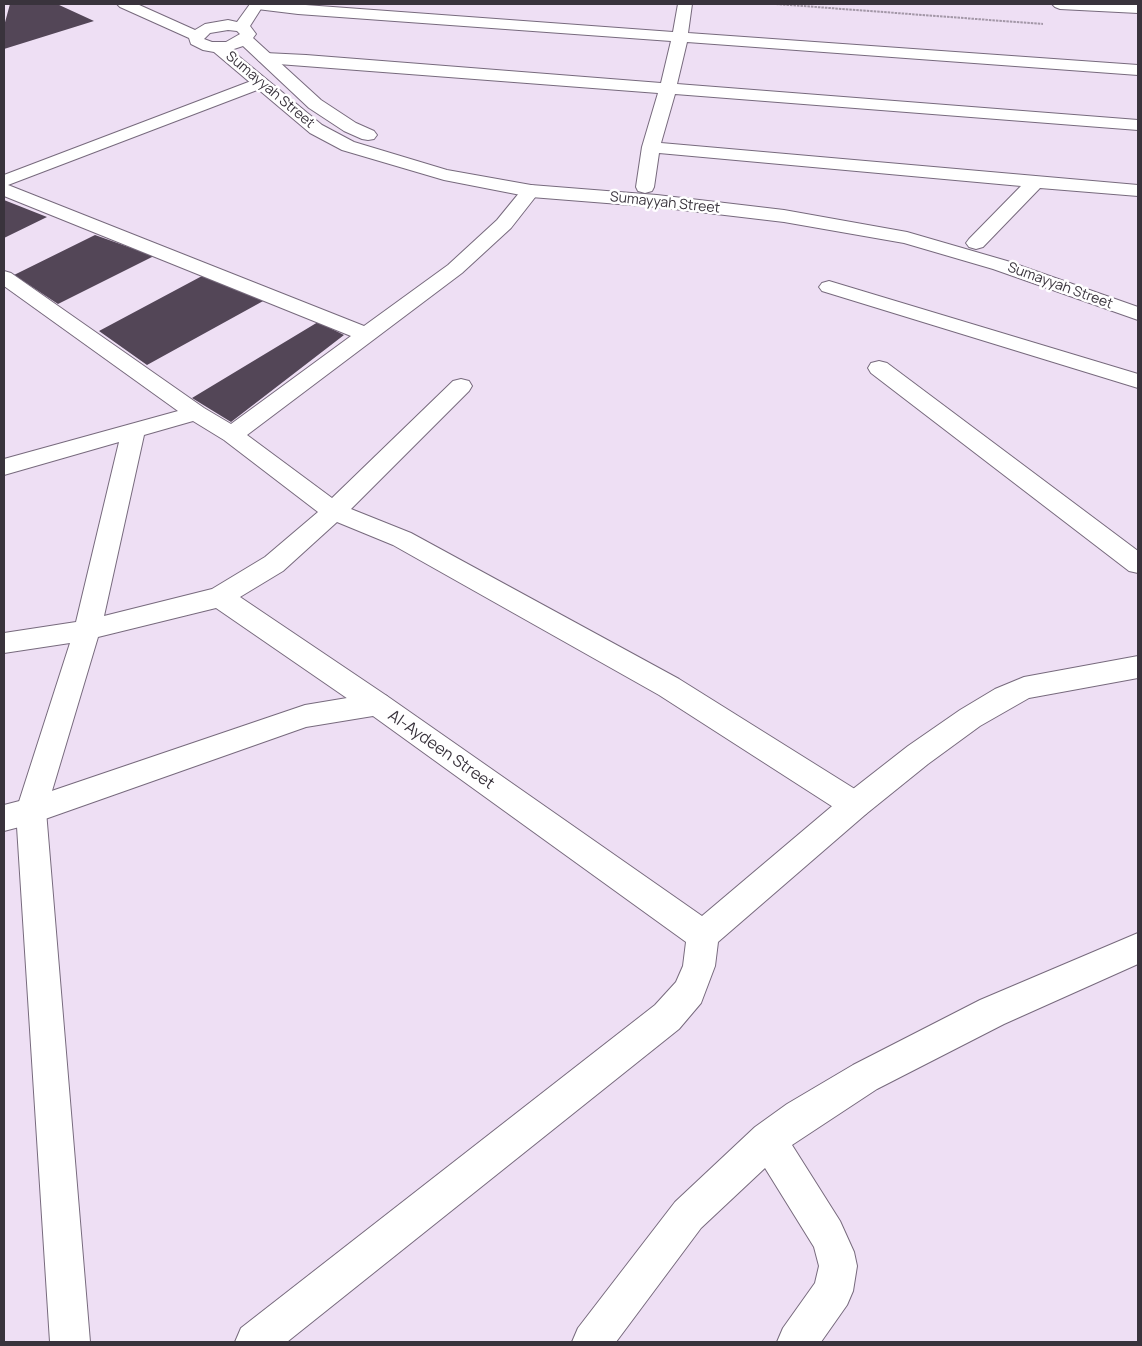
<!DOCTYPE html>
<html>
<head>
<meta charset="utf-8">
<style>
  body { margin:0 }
  #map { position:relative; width:1142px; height:1346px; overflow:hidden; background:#eedff4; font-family:Manrope,sans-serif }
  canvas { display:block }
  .frame { position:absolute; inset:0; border:5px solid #39333c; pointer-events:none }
</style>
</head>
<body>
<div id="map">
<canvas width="1142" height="1346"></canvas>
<div class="frame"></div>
</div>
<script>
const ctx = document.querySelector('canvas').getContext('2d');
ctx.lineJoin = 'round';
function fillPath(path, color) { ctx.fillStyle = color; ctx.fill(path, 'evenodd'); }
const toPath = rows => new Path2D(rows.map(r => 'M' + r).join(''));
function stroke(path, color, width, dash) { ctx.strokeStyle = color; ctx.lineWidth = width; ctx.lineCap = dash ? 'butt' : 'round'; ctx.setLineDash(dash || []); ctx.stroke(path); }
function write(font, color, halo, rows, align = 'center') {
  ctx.font = font + ' Manrope,sans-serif'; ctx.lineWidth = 5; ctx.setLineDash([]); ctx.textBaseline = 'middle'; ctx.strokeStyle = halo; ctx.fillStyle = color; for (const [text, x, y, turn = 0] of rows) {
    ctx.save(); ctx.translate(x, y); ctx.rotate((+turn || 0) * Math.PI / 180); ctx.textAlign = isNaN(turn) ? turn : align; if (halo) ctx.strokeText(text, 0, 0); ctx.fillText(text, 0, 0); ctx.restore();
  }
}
const building = toPath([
  [10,4,57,4,94,21,4,49,4,26],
  [4,200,47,217,4,238],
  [95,235,154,256,58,304,14,275],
  [202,276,265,300,147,365,99,331],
  [318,322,344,335,231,422,192,398]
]);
const path = toPath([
  [776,4,1043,24]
]);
const minor = toPath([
  [249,4,292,4,673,32,678,4,692,4,688,33,1138,65,1138,75,687,42,677,84,1138,120,1138,130,675,94,661,143,1138,185,1138,196,1040,188,983,247,976,249,969,247,966,243,969,239,1021,186,659,153,654,187,652,191,645,193,638,191,636,187,642,147,658,93,265,63,259,61,257,58,259,55,265,53,306,55,661,83,671,41,298,14,257,9,252,7,249,4],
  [1052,4,1138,4,1138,13,1060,9,1055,7,1052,4],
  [259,78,265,79,267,83,265,87,8,185,364,326,448,265,497,220,524,187,531,185,538,187,540,191,511,228,462,273,247,435,332,498,453,381,461,379,469,381,472,386,469,391,351,509,411,533,679,679,866,796,870,805,866,814,855,818,844,814,659,695,393,545,337,522,283,571,240,597,387,696,391,704,387,712,377,715,367,712,216,608,98,637,46,811,90,1342,50,1342,16,811,70,643,4,653,4,633,76,622,119,442,4,475,4,459,178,411,4,286,4,271,11,273,204,408,231,424,351,336,4,196,4,175,259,78],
  [193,421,224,440,318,512,265,557,212,589,104,616,144,435,193,421],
  [829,281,1138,374,1138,388,822,291,819,287,822,283,829,281],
  [879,361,887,363,1138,551,1138,573,1129,571,871,373,868,368,871,363,879,361],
  [1138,933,1138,964,1004,1024,877,1089,792,1145,840,1221,854,1252,857,1266,853,1291,847,1305,821,1342,777,1342,783,1328,815,1283,819,1266,814,1247,765,1168,701,1228,616,1342,572,1342,578,1328,675,1202,755,1127,787,1104,853,1065,980,1000,1138,933]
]);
const tertiary = toPath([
  [117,4,137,4,195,30,205,24,228,20,237,22,250,4,264,4,250,26,256,34,253,38,321,100,356,123,374,131,377,135,374,139,368,140,362,139,344,131,309,108,243,46,231,50,322,125,354,142,447,170,531,185,657,195,784,210,907,232,1007,261,1138,307,1138,320,993,269,904,243,784,222,657,207,531,197,444,180,342,150,310,133,214,52,203,50,191,44,189,38,120,7,117,4],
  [228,30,237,31,240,34,226,42,212,42,204,39,210,33,228,30],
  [1138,656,1138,678,1029,698,980,726,928,764,866,814,718,942,715,966,701,1003,679,1029,287,1342,235,1342,241,1328,655,1005,676,982,683,966,686,942,373,716,306,727,31,824,4,831,4,805,31,798,305,705,377,693,387,696,702,916,844,796,908,746,960,710,995,689,1024,677,1138,656]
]);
const farStreetnames = [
  ["Sumayyah Street",270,90,40],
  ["Sumayyah Street",665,203,6],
  ["Sumayyah Street",1060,286,20]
];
const streetNames = [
  ["Al-Aydeen Street",441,750,35]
];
fillPath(building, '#534657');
stroke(minor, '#776a7d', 2);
stroke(tertiary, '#776a7d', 2);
stroke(path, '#a397a7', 2, [2.5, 1]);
fillPath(minor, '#fff');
fillPath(tertiary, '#fff');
write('14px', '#39333c', '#fff', farStreetnames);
write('16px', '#39333c', '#fff', streetNames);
</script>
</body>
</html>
